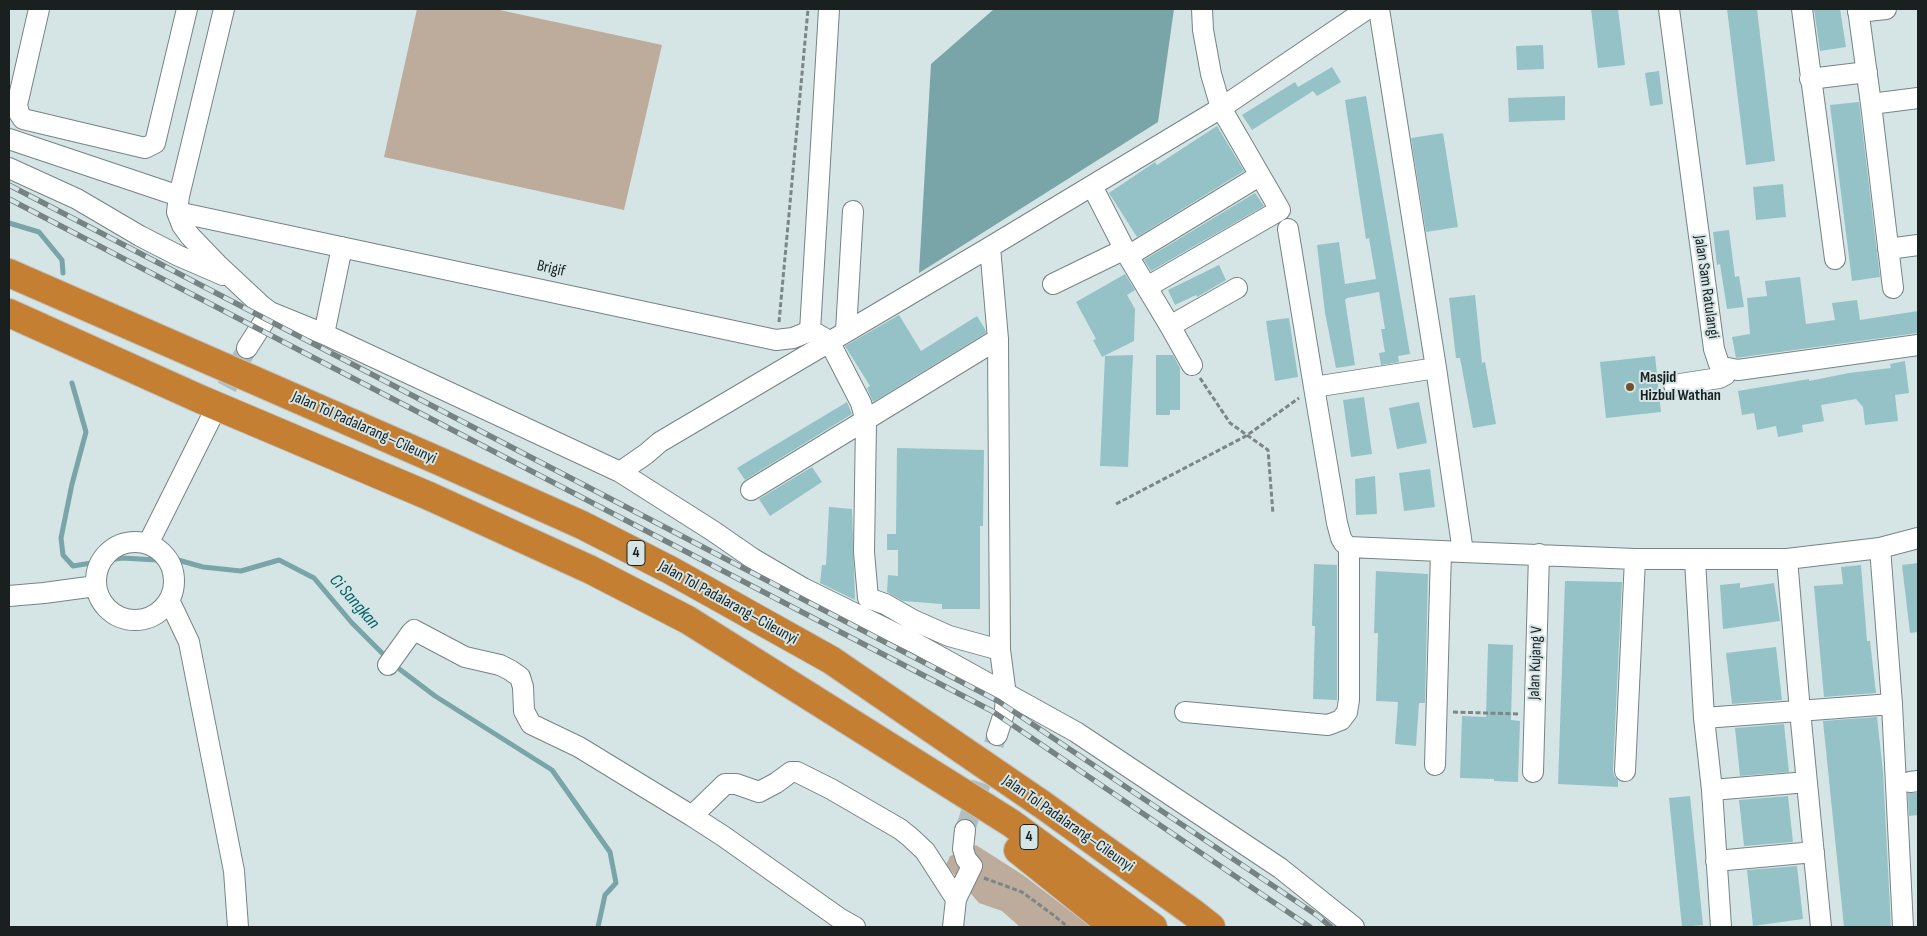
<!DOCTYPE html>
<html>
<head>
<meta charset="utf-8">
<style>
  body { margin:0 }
  #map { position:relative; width:1927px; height:936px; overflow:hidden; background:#d5e5e6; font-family:"Sofia Sans Condensed",sans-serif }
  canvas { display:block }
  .frame { position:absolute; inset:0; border:10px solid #1a2020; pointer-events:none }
</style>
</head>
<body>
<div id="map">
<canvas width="1927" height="936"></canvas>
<div class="frame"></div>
</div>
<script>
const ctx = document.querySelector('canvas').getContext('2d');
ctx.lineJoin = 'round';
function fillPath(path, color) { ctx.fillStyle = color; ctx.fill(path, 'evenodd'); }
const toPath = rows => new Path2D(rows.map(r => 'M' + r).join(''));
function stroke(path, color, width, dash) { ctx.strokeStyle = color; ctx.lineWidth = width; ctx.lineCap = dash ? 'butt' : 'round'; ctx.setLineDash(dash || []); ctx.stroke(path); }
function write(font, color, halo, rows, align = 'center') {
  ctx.font = font + ' "Sofia Sans Condensed",sans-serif'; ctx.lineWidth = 4; ctx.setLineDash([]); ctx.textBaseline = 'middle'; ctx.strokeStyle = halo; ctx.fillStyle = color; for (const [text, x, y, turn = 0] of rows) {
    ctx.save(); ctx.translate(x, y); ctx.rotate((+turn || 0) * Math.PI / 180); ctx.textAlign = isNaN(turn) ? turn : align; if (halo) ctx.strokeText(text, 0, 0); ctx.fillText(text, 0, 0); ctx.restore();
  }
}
const green = toPath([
  [417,9,495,9,662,45,624,210,384,157],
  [976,845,1023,875,1091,927,1020,927,1002,911,979,903,946,865,950,856]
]);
const water = toPath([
  [994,9,1174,9,1158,122,919,273,931,64]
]);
const stream = toPath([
  [9,223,39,232,62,260,63,273],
  [72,383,86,432,72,484,61,538,63,555,73,566,122,558,157,560,174,576,178,560,203,567,241,571,279,560,314,578,352,623,388,659],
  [394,665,435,696,552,770,610,852,616,883,605,895,598,927]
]);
const building = toPath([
  [1591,9,1618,9,1625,65,1598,68],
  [1727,9,1757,9,1775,161,1746,165],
  [1814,9,1840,9,1846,47,1820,51],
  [1543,45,1544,69,1517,70,1516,46],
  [1332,67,1341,82,1317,96,1313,91,1252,130,1242,115,1295,82,1298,87],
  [1659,71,1663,104,1650,106,1645,73],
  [1366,96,1410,354,1398,356,1399,362,1381,365,1379,353,1385,352,1381,329,1385,329,1379,292,1347,298,1345,300,1355,365,1336,368,1325,313,1317,245,1339,242,1345,284,1376,279,1369,238,1366,239,1345,100],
  [1565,96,1565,120,1509,122,1508,98],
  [1859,102,1880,277,1852,281,1830,105],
  [1217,126,1244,171,1137,237,1109,193,1155,162,1157,165],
  [1443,133,1458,227,1426,232,1411,138],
  [1783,184,1786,217,1756,220,1753,187],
  [1255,193,1264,206,1151,271,1144,260],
  [1729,230,1735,277,1739,276,1744,307,1727,309,1720,264,1717,265,1713,232],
  [1219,265,1226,280,1197,297,1196,295,1175,305,1168,290],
  [1125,274,1135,290,1127,295,1135,309,1134,341,1102,357,1093,340,1096,339,1076,302],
  [1800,277,1806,324,1835,320,1832,303,1857,300,1860,320,1918,311,1918,333,1736,358,1732,337,1750,334,1747,298,1767,296,1765,281],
  [1475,295,1482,363,1485,362,1496,424,1473,428,1460,358,1456,358,1449,298],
  [899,315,921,351,977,316,985,329,986,333,873,402,867,388,870,386,845,346],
  [1289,318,1298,377,1275,381,1266,321],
  [1133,355,1128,467,1100,466,1105,356],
  [1156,355,1173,355,1180,368,1180,410,1170,410,1170,415,1156,415],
  [1655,356,1661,412,1606,418,1600,362],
  [1905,361,1909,393,1895,395,1898,421,1865,425,1863,407,1856,399,1821,405,1824,421,1802,425,1803,432,1778,437,1776,426,1757,430,1754,413,1742,415,1738,391,1809,379,1809,381,1849,373,1891,368,1890,364],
  [1364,397,1372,454,1351,457,1343,400],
  [847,402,852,414,745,480,737,468],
  [1419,402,1427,443,1397,449,1389,408],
  [897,448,984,450,983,526,980,526,980,609,942,609,942,604,903,601,887,592,888,575,898,576,898,550,887,550,887,534,896,534],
  [812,467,822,482,770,516,759,499],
  [1430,469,1435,507,1404,511,1399,473],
  [1375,476,1377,514,1356,515,1355,479],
  [829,507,852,509,855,600,820,583,822,565,826,565],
  [1918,563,1918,632,1910,633,1902,565],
  [1314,564,1337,565,1337,700,1313,699,1315,626,1312,626],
  [1861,565,1867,641,1870,641,1876,693,1824,697,1814,586,1843,584,1841,567],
  [1376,571,1428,574,1425,703,1419,703,1416,746,1395,744,1398,702,1376,701,1378,633,1374,633],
  [1565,581,1622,582,1613,770,1614,776,1618,780,1618,787,1558,784],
  [1740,583,1740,588,1774,583,1780,621,1723,629,1720,585],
  [1488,644,1513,645,1511,720,1520,721,1518,782,1494,781,1494,779,1460,778,1462,716,1486,717],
  [1776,647,1782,700,1732,704,1726,653],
  [1877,717,1883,772,1891,927,1844,927,1823,721],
  [1784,724,1789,772,1740,776,1735,728],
  [1908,793,1918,793,1918,815,1909,816],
  [1690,796,1703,925,1682,927,1669,798],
  [1788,796,1793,842,1744,846,1739,800],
  [1797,866,1803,919,1753,926,1747,870]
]);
const minorTunnel = toPath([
  [213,414,247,348],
  [965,830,997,735]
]);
const path = toPath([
  [779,322,808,9],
  [1200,378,1230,423,1268,450,1273,514],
  [1116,504,1246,436,1299,398],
  [1453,712,1519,714],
  [984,878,1022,892,1052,914,1068,927]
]);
const minor = toPath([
  [39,9,17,105,19,113,23,119,145,148,155,143,187,9],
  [224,9,179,196,177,212,776,340,793,338,810,331,829,9],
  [1379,9,1436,368,1463,552,1635,559,1787,559,1800,711,1821,927],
  [1669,9,1714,349,1719,364,1723,367,1738,370,1918,345],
  [1802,9,1835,259],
  [1858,9,1871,104,1893,288],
  [1858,12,1886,9],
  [1810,79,1867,72],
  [1871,104,1918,98],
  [9,139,179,196],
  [9,168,77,199,140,236,179,256,223,275],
  [1092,186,1128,256,1170,326,1237,288],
  [177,212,182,225,190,236,217,264,262,306,270,312,324,334,620,472,646,454,660,442,990,247,1221,108,1367,9],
  [1288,229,1314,387,1436,368],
  [990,247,998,339,1000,650],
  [1888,249,1918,245],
  [1128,256,1259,176],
  [1053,284,1125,249],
  [1147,287,1280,210,1221,108,1211,74,1203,30,1202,9],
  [1170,326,1192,365],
  [846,331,853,211],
  [324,334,342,247],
  [817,334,829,341,861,403,866,421,864,552,868,598,885,604,913,620,949,636,1000,650,1006,695,1005,710,997,735],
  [247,348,270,312],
  [1674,385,1719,378,1725,375,1730,369],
  [1314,387,1337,523,1341,538,1344,543,1349,547,1463,552],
  [620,472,713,531,752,558,803,588,917,644,1076,732,1280,868,1354,927],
  [751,490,998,339],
  '96 581a39 39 0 1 1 78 0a39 39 0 1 1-78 0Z',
  [148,544,213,414],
  [1880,548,1892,704,1903,927],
  [1787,559,1880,548,1918,538],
  [1695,560,1704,718,1712,790,1721,927],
  [9,596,44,593,96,586],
  [169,600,189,642,234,871,238,927],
  [388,665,411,633,414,630,465,657,500,665,510,670,520,677,523,687,524,711,531,724,579,747,692,816,723,836,839,918,855,927],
  [1185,712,1328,725,1341,720,1347,712,1349,700,1349,547],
  [1704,718,1892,704],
  [1435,765,1441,552],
  [1625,771,1635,559],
  [1533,772,1539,554],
  [1910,782,1918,781],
  [1712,790,1807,782],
  [692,816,725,784,736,784,759,792,776,783,791,772,797,772,831,789,900,829,910,837,925,851,956,899],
  [1716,861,1814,852],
  [953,927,956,899,972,866,966,859,963,849,965,830]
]);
const highway = toPath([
  [9,273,439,461,582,525,670,570,831,660,1043,805,1192,912,1211,927],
  [9,313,200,399,429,496,591,570,688,620,1011,823,1153,927],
  [1018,850,1114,927]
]);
const rail = toPath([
  [9,185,998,701,1318,916,1331,927],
  [9,199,992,711,1310,927]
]);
const markers = [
  [1630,387,5,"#744f2a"]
];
const shields = [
  [636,553,18],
  [1029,837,18]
];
const shieldNames = [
  ["4",636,553],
  ["4",1029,837]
];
const streetNames = [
  ["Brigif",551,269,13],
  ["Jalan Sam Ratulangi",1706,287,82],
  ["Jalan Tol Padalarang–Cileunyi",364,428,24],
  ["Jalan Tol Padalarang–Cileunyi",728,603,29],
  ["Jalan Kujang V",1536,663,-88],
  ["Jalan Tol Padalarang–Cileunyi",1068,824,35]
];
const poiNames = [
  ["Masjid",1640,378],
  ["Hizbul Wathan",1640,396]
];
const waterNames = [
  ["Ci Sangkan",354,602,49]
];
fillPath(green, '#bdab9c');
fillPath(water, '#79a5a8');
stroke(stream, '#79a5a8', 5);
fillPath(building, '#95c2c6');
stroke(minorTunnel, '#b0bebe', 20, [20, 10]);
stroke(minor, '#758485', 22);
stroke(highway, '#bfc1c1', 30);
stroke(path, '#7b8687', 3, [5, 2.5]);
stroke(minor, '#fff', 20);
stroke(highway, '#c57f33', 28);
stroke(rail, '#778283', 5.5);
stroke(rail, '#d5e5e6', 4, [11]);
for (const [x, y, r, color] of markers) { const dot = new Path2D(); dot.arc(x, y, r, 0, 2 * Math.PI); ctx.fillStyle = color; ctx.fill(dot); stroke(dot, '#d5e5e6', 2); }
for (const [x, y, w] of shields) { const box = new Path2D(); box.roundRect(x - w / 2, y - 12.5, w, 25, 4); ctx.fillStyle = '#d5e5e6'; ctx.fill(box); stroke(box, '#1a2020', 1); }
write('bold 15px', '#1a2020', null, shieldNames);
write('16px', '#1a2020', '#d5e5e6', streetNames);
write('bold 16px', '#1a2020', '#d5e5e6', poiNames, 'left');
write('italic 18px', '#006268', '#d5e5e6', waterNames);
</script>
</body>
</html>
